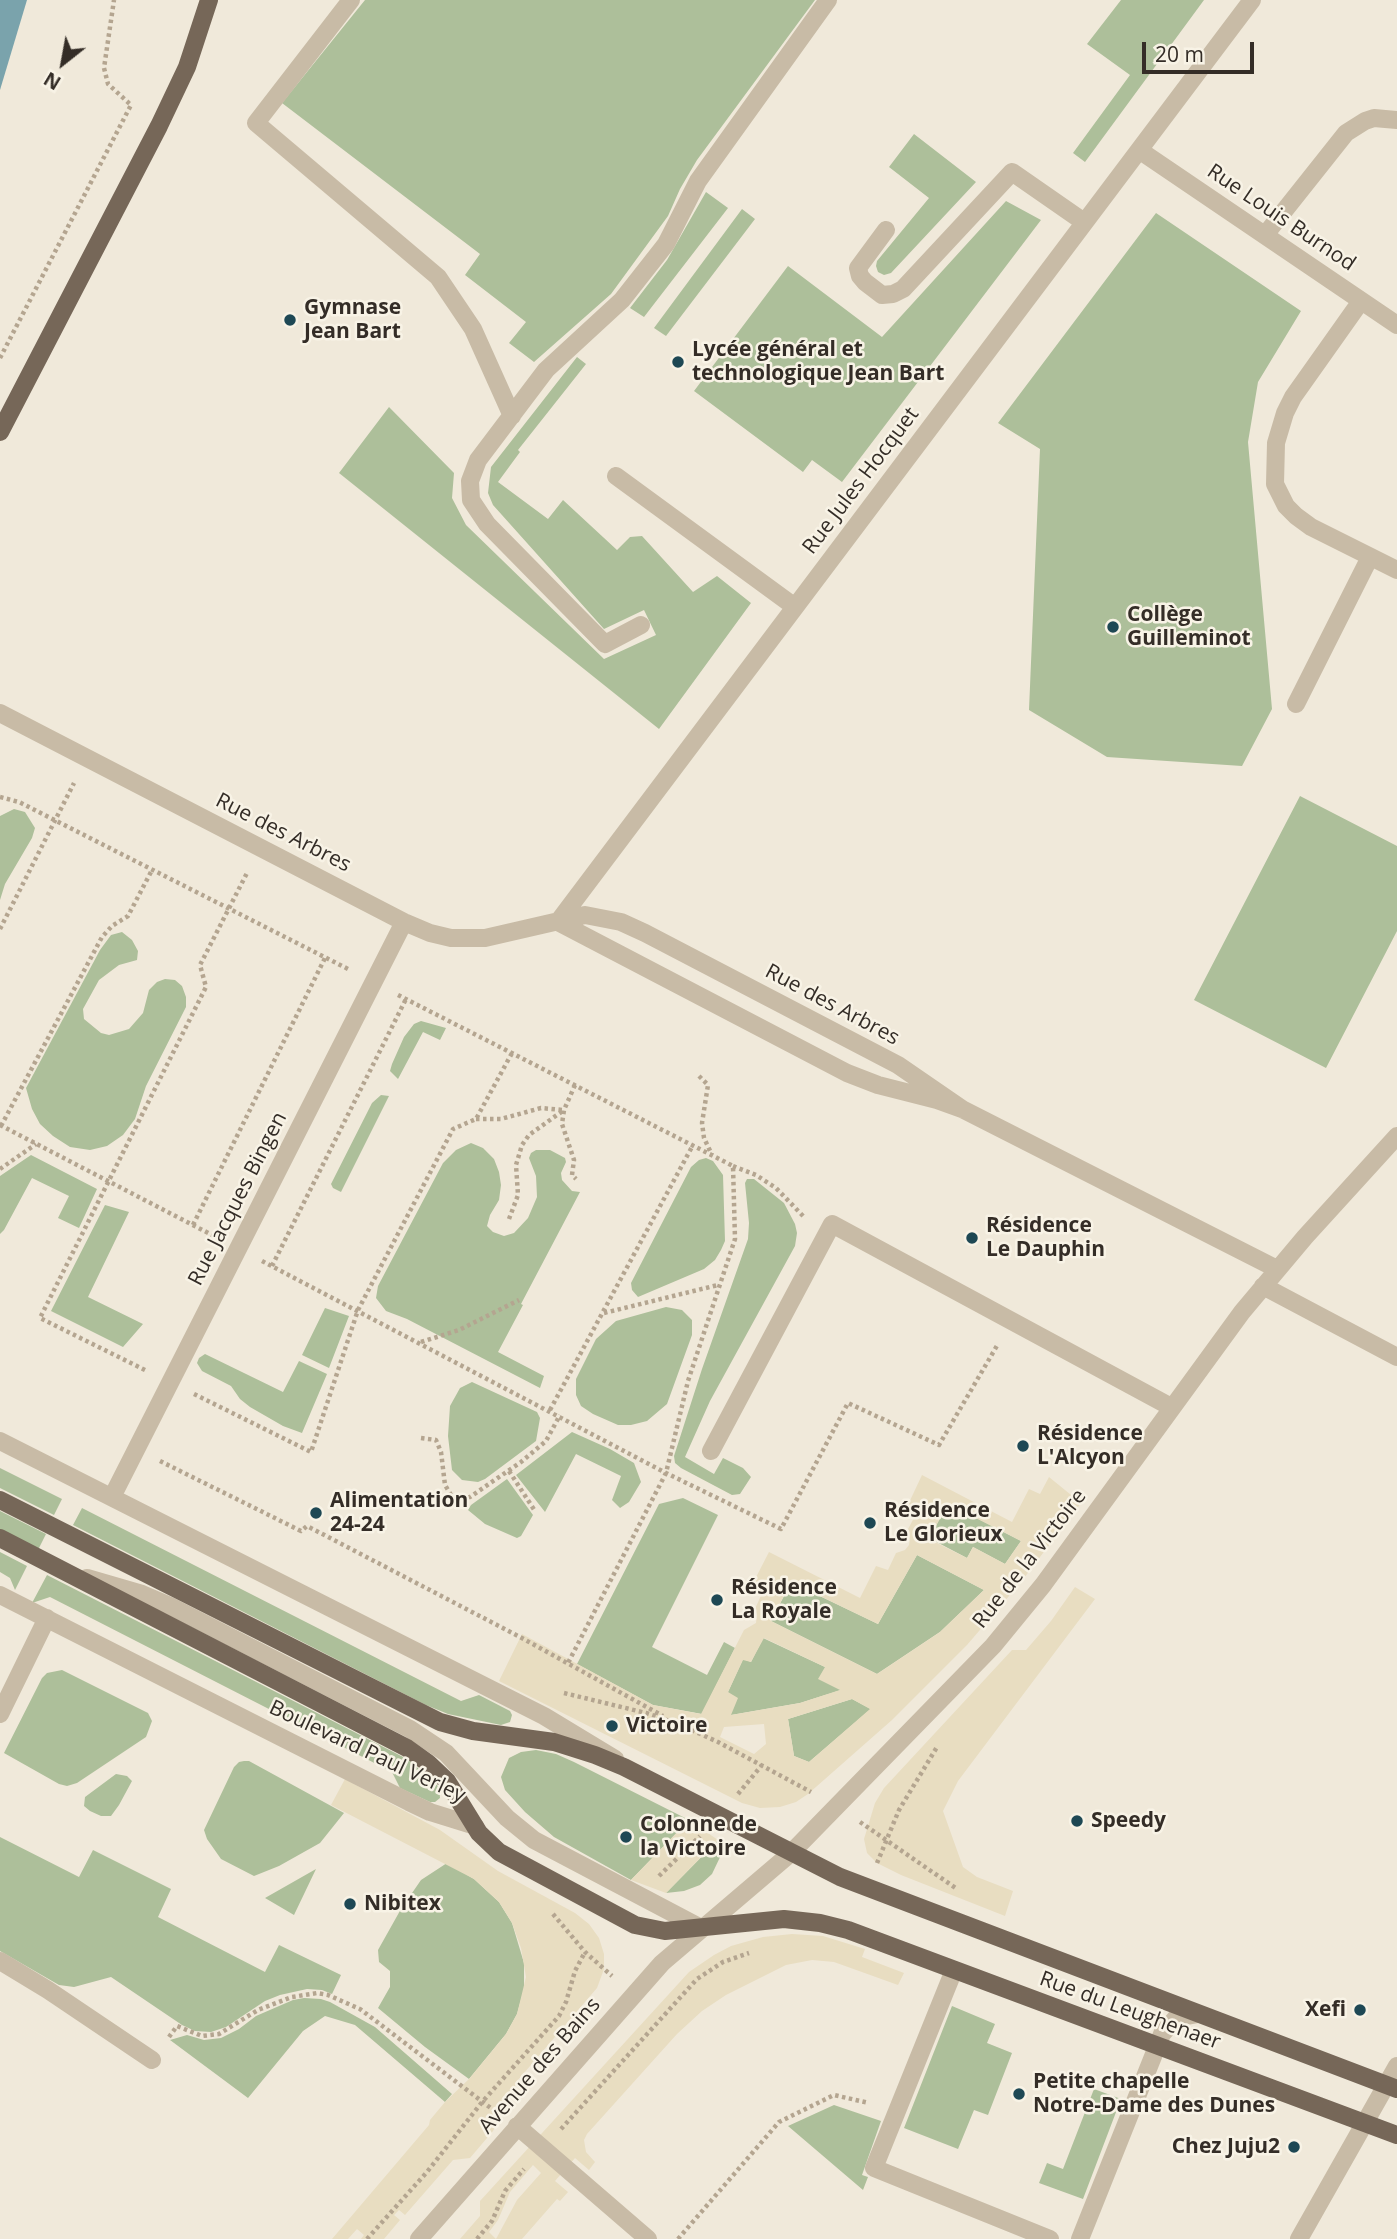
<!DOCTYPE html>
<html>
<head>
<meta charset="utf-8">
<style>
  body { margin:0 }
  #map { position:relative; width:1397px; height:2239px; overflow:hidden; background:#f0e9da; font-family:"Open Sans",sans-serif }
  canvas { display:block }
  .north { position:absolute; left:28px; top:28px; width:70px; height:70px; -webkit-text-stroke:5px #f8f3e6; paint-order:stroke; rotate:211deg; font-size:19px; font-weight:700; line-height:28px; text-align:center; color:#342d27 }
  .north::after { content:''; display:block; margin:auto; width:24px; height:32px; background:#342d27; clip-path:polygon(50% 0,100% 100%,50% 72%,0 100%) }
  .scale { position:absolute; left:1142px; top:42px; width:112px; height:32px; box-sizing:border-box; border:4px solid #342d27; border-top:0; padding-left:9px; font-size:21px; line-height:24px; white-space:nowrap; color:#342d27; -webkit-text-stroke:5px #f8f3e6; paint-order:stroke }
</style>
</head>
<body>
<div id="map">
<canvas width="1397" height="2239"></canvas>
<div class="north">N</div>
<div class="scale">20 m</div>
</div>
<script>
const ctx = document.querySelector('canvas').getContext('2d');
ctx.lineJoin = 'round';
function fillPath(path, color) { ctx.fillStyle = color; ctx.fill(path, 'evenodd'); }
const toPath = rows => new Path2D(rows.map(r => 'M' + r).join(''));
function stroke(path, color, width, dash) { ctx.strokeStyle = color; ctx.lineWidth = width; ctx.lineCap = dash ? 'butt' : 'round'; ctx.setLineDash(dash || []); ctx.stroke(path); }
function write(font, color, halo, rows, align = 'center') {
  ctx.font = font + ' "Open Sans",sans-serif'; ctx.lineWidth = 5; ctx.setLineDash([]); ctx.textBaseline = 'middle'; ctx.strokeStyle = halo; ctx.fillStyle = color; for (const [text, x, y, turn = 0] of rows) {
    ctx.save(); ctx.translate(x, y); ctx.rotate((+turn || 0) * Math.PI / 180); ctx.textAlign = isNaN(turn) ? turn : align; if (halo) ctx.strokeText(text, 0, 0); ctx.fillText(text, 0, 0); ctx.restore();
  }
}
const green = toPath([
  [365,0,815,0,697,160,680,189,668,216,611,294,534,362,509,343,526,322,465,275,480,254,282,103],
  [1121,0,1204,0,1085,162,1073,153,1130,75,1087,44],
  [914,134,976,182,891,273,884,275,878,272,876,266,877,261,929,198,889,167],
  [706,192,728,208,644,317,630,308,667,260],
  [1006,201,1041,220,842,482,812,460,803,472,694,391,788,266,882,337],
  [742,209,755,219,666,336,654,328],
  [1156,213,1301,311,1258,382,1248,442,1272,709,1242,766,1107,757,1029,710,1040,449,998,423],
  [577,357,586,364,518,450,520,452,498,482,548,519,563,500,617,550,630,537,642,536,693,592,717,576,751,603,659,729,339,473,389,407,454,473,452,498,466,525,604,659,656,635,644,610,604,629,493,505,488,493,491,467],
  [1300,796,1397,846,1397,931,1326,1068,1194,1000],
  [14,809,25,812,35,828,32,838,5,884,0,900,0,816],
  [122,932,132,940,138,951,137,960,119,965,99,980,83,1009,84,1019,101,1033,109,1035,129,1029,143,1013,149,990,157,982,165,979,175,980,182,986,186,997,186,1007,146,1086,135,1119,123,1135,107,1146,90,1150,70,1147,53,1136,40,1124,32,1109,26,1088,100,950,111,935],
  [421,1021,446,1028,440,1040,423,1032,398,1079,390,1071,392,1064,404,1037,414,1024],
  [381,1095,389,1096,341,1192,333,1188,331,1184,372,1103],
  [471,1143,483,1148,494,1159,499,1172,501,1185,499,1200,490,1215,487,1226,493,1232,504,1236,514,1233,528,1218,537,1197,536,1176,529,1158,531,1153,536,1150,550,1150,565,1158,566,1162,561,1173,562,1180,572,1191,580,1192,521,1304,523,1305,498,1352,544,1376,540,1388,407,1319,386,1311,376,1298,378,1286,443,1163,456,1150],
  [31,1155,97,1189,79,1228,58,1218,69,1196,32,1178,4,1230,0,1234,0,1176],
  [706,1158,713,1161,723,1175,725,1241,721,1250,715,1260,704,1269,638,1297,632,1290,631,1283,691,1167,699,1160],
  [747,1179,754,1179,784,1203,795,1224,797,1233,795,1246,710,1401,685,1457,714,1474,723,1458,743,1468,751,1477,740,1494,732,1495,681,1468,675,1463,674,1456,702,1369,748,1239,749,1223,745,1183],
  [105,1205,129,1212,88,1297,143,1324,123,1347,51,1311],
  [666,1307,682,1310,692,1320,692,1335,667,1404,647,1421,631,1425,618,1425,593,1414,581,1406,576,1395,576,1379,596,1339,616,1321],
  [325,1308,349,1316,329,1368,302,1355],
  [205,1354,283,1392,299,1361,327,1374,302,1433,283,1426,250,1407,240,1399,231,1386,202,1371,197,1363,199,1358],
  [472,1382,537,1412,540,1418,536,1441,485,1479,478,1482,462,1480,452,1470,448,1436,450,1406,460,1388],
  [572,1432,610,1449,634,1463,641,1482,629,1502,620,1508,612,1500,621,1476,576,1454,545,1512,516,1475],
  [0,1468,62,1499,54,1515,0,1488],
  [507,1479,533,1515,521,1536,517,1538,485,1524,468,1510,471,1505],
  [683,1498,718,1515,652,1647,707,1675,724,1642,735,1648,702,1714,653,1705,577,1664,659,1504],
  [948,1503,1021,1541,1005,1564,973,1547,967,1558,929,1538],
  [82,1508,461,1701,479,1695,510,1711,512,1715,510,1722,501,1725,448,1714,426,1705,73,1525],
  [0,1511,46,1534,38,1550,0,1530],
  [0,1552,27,1566,15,1590,10,1578,0,1572],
  [917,1555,984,1590,940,1632,877,1674,771,1621,785,1594,801,1587,878,1624],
  [47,1575,409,1760,439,1787,440,1798,435,1802,430,1802,400,1788,392,1772,50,1597,32,1603],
  [763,1638,825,1667,841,1690,800,1703,731,1715,728,1692,743,1659,751,1662],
  [62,1670,148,1713,152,1721,146,1737,77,1783,67,1786,59,1784,4,1753,42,1678,47,1673],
  [852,1699,871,1709,809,1762,794,1756,788,1719],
  [536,1750,556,1754,574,1762,689,1820,631,1880,554,1837,525,1812,505,1790,501,1777,509,1758,521,1752],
  [244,1761,249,1761,344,1813,320,1843,279,1866,254,1876,221,1859,207,1839,204,1830,234,1767,239,1762],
  [116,1774,127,1776,132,1781,119,1805,111,1816,101,1816,90,1811,84,1806,85,1797],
  [0,1837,79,1877,93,1850,171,1889,158,1917,265,1972,279,1945,341,1975,332,1994,322,1990,307,1989,280,1995,265,2001,226,2027,211,2032,195,2031,182,2025,111,1977,74,1987,59,1985,0,1951],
  [718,1840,722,1853,712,1874,700,1885,684,1891,666,1893],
  [447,1863,474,1879,499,1902,512,1923,524,1963,524,1989,517,2014,506,2034,469,2079,425,2047,378,2008,390,1987,390,1971,379,1962,378,1950,401,1909,421,1880],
  [316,1869,294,1915,265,1898],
  [304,1998,321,1999,330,2002,375,2027,452,2094,445,2102,355,2025,325,2016,303,2031,248,2098,170,2040,187,2035,204,2040,221,2038,239,2029,256,2016,293,2000],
  [952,2006,995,2024,987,2043,1012,2053,988,2115,974,2110,958,2149,904,2128],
  [1094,2089,1121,2099,1083,2199,1039,2183,1047,2163,1063,2169],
  [834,2105,881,2121,862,2175,868,2177,863,2190,788,2126]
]);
const plaza = toPath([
  [922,1475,1012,1522,1029,1489,1040,1494,1049,1477,1081,1503,1021,1582,967,1645,892,1720,808,1794,796,1802,780,1807,760,1808,742,1803,499,1681,522,1634,653,1705,701,1714,744,1630,756,1623,757,1615,755,1609,763,1591,752,1585,769,1552,860,1598,876,1566,888,1570,896,1553,905,1550,909,1545,910,1539,907,1531,916,1514,906,1509],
  [948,1504,1021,1541,1005,1564,973,1547,967,1558,929,1539],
  [917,1555,984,1590,940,1632,877,1674,771,1621,785,1594,801,1587,878,1624],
  [764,1638,825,1667,818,1679,840,1690,800,1703,731,1715,738,1698,728,1692,743,1660,751,1662],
  [852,1699,870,1709,809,1762,794,1756,788,1719],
  [764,1724,766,1744,754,1754,720,1737,724,1727],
  [1075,1587,1095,1599,958,1781,943,1811,963,1867,977,1877,1013,1891,1005,1916,901,1875,877,1863,867,1853,864,1839,875,1803,884,1788,1012,1650,1026,1650,1051,1621],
  [345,1779,440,1830,498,1871,575,1913,589,1924,599,1938,604,1954,604,1969,597,1988,518,2080,493,2131,470,2158,453,2160,405,2215,399,2210,394,2215,400,2220,384,2239,361,2239,364,2235,357,2229,348,2239,332,2239,429,2125,430,2120,445,2102,469,2079,506,2034,517,2014,526,1977,521,1948,512,1923,499,1902,474,1879,331,1805],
  [689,1820,718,1840,666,1893,631,1880],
  [792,1934,823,1936,865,1949,862,1957,904,1973,898,1985,834,1962,812,1960,786,1965,726,1995,702,2011,677,2034,587,2134,584,2140,586,2152,595,2162,589,2170,575,2158,555,2181,568,2192,560,2201,557,2199,522,2239,460,2239,480,2216,480,2201,689,1972,714,1955,731,1946,763,1937],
  [533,2165,541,2173,517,2200,496,2239,489,2232,498,2220,510,2192]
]);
const water = toPath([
  [0,0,27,0,0,90]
]);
const path = toPath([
  [0,358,131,105,108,84,104,68,114,0],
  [0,797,19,802,350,970],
  [0,929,74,783],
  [398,995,733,1166,735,1239,688,1381,666,1473,568,1663],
  [699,1076,708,1085,702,1123,704,1138,712,1155],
  [575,1085,564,1110,562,1124,574,1160,572,1175,576,1179],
  [476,1119,501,1119,541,1108,563,1110],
  [0,1125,214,1236],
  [1,1126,102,937,112,926,128,916,152,870],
  [733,1166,756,1175,776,1188,805,1218],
  [0,1169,36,1144],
  [509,1219,518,1195,516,1165,522,1145,529,1135,564,1110],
  [193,1225,325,958],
  [262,1261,666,1473,781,1529,848,1403,939,1445,998,1344],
  [272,1266,406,999],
  [604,1313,718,1285],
  [421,1342,459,1330,519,1300],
  [145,1370,40,1318,206,987,200,965,247,873],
  [194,1394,311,1452,358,1310,453,1129,476,1119,512,1053],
  [550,1410,693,1145],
  [421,1438,436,1440,441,1452,445,1485,451,1495,458,1499,470,1497,521,1462,546,1441,560,1415],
  [160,1461,301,1531,307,1526,520,1637,663,1716],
  [509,1471,535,1511],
  [564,1693,646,1713,676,1723,718,1742,811,1792],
  [738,1794,762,1765],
  [860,1822,957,1889],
  [877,1863,899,1810,937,1747],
  [659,1876,700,1836],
  [553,1914,585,1952,612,1976],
  [169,2037,177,2026,202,2036,219,2034,258,2010,292,1997,317,1993,328,1995,360,2009,496,2112],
  [561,2129,697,1979,723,1962,749,1953],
  [367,2239,427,2172,483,2101,559,2016,566,2002,575,1971,585,1952],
  [477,2239,492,2221,505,2191,524,2169],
  [678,2239,779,2122,834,2095,869,2103]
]);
const minor = toPath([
  [351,0,256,123,438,277,473,329,512,416],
  [1139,150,1397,325],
  [886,230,858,268,860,276,865,282,882,295,893,294,903,289,1012,172,1084,222],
  [1265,235,1346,133,1365,121,1374,118,1397,120],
  [1361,301,1293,397,1285,413,1276,443,1275,484,1286,506,1296,516,1311,527,1397,570],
  [616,476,795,607],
  [641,625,605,644,487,524,471,500,470,481,478,460,546,370,622,300,666,244,698,181,828,0],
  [1296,704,1370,557],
  [0,713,404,922,430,933,451,938,485,938,585,915,621,922,645,933,898,1065,962,1109],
  [558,922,1252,0],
  [558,922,847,1073,878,1085,937,1100,962,1109,1277,1269],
  [1263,1286,1397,1357],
  [0,1441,544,1716,615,1759],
  [711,1451,832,1224,1171,1407],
  [112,1497,404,922],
  [87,1578,142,1594,170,1606,410,1729,446,1753,507,1818,534,1840,701,1928],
  [0,1595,409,1802,430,1812,475,1826],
  [0,1714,47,1618],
  [0,1961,48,1990,152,2060],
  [954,1970,874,2168,1050,2239],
  [517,2126,648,2239],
  [419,2239,662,1963,791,1853,993,1646,1043,1585,1242,1312,1305,1237,1397,1136],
  [1080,2239,1162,2034,1176,2018,1198,2014],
  [1299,2239,1397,2066]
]);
const major = toPath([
  [0,432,159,126,187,67,209,0],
  [0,1500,440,1722,473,1731,554,1742,595,1755,624,1767,840,1877,1397,2089],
  [0,1538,407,1748,428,1763,447,1781,479,1833,499,1852,635,1925,665,1931,784,1919,820,1923,848,1930,1397,2135]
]);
const markers = [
  [290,320,7,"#1e4854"],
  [678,362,7,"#1e4854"],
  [1113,627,7,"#1e4854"],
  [972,1238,7,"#1e4854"],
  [1023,1446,7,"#1e4854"],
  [316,1513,7,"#1e4854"],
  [870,1523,7,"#1e4854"],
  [717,1600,7,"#1e4854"],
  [612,1726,7,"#1e4854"],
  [1077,1821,7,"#1e4854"],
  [626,1837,7,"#1e4854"],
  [350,1904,7,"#1e4854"],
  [1360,2010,7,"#1e4854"],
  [1019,2094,7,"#1e4854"],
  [1294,2147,7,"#1e4854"]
];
const streetNames = [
  ["Rue Louis Burnod",1281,218,34],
  ["Rue Jules Hocquet",861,481,-53],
  ["Rue des Arbres",283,833,27],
  ["Rue des Arbres",832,1005,28],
  ["Rue Jacques Bingen",238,1199,-63],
  ["Rue de la Victoire",1030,1559,-52],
  ["Boulevard Paul Verley",367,1752,25],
  ["Rue du Leughenaer",1130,2011,20],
  ["Avenue des Bains",540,2066,-49]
];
const poiNames = [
  ["Gymnase",304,308],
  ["Jean Bart",304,332],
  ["Lycée général et",692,350],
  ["technologique Jean Bart",692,374],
  ["Collège",1127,615],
  ["Guilleminot",1127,639],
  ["Résidence",986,1226],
  ["Le Dauphin",986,1250],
  ["Résidence",1037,1434],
  ["L'Alcyon",1037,1458],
  ["Alimentation",330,1501],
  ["24-24",330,1525],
  ["Résidence",884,1511],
  ["Le Glorieux",884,1535],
  ["Résidence",731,1588],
  ["La Royale",731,1612],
  ["Victoire",626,1726],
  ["Speedy",1091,1821],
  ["Colonne de",640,1825],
  ["la Victoire",640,1849],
  ["Nibitex",364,1904],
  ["Xefi",1346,2010,"right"],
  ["Petite chapelle",1033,2082],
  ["Notre-Dame des Dunes",1033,2106],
  ["Chez Juju2",1280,2147,"right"]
];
fillPath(green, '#adbf9a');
fillPath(plaza, '#e8ddc1');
fillPath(water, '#7aa3ac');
stroke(path, '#b4a590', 4.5, [3.5, 3.5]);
stroke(minor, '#c8bba6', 18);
stroke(major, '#766758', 18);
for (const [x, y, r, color] of markers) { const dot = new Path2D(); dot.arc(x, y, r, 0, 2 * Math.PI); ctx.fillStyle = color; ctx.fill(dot); stroke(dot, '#f8f3e6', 2.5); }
write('21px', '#342d27', '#f8f3e6', streetNames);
write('bold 21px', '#342d27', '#f8f3e6', poiNames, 'left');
</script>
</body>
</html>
